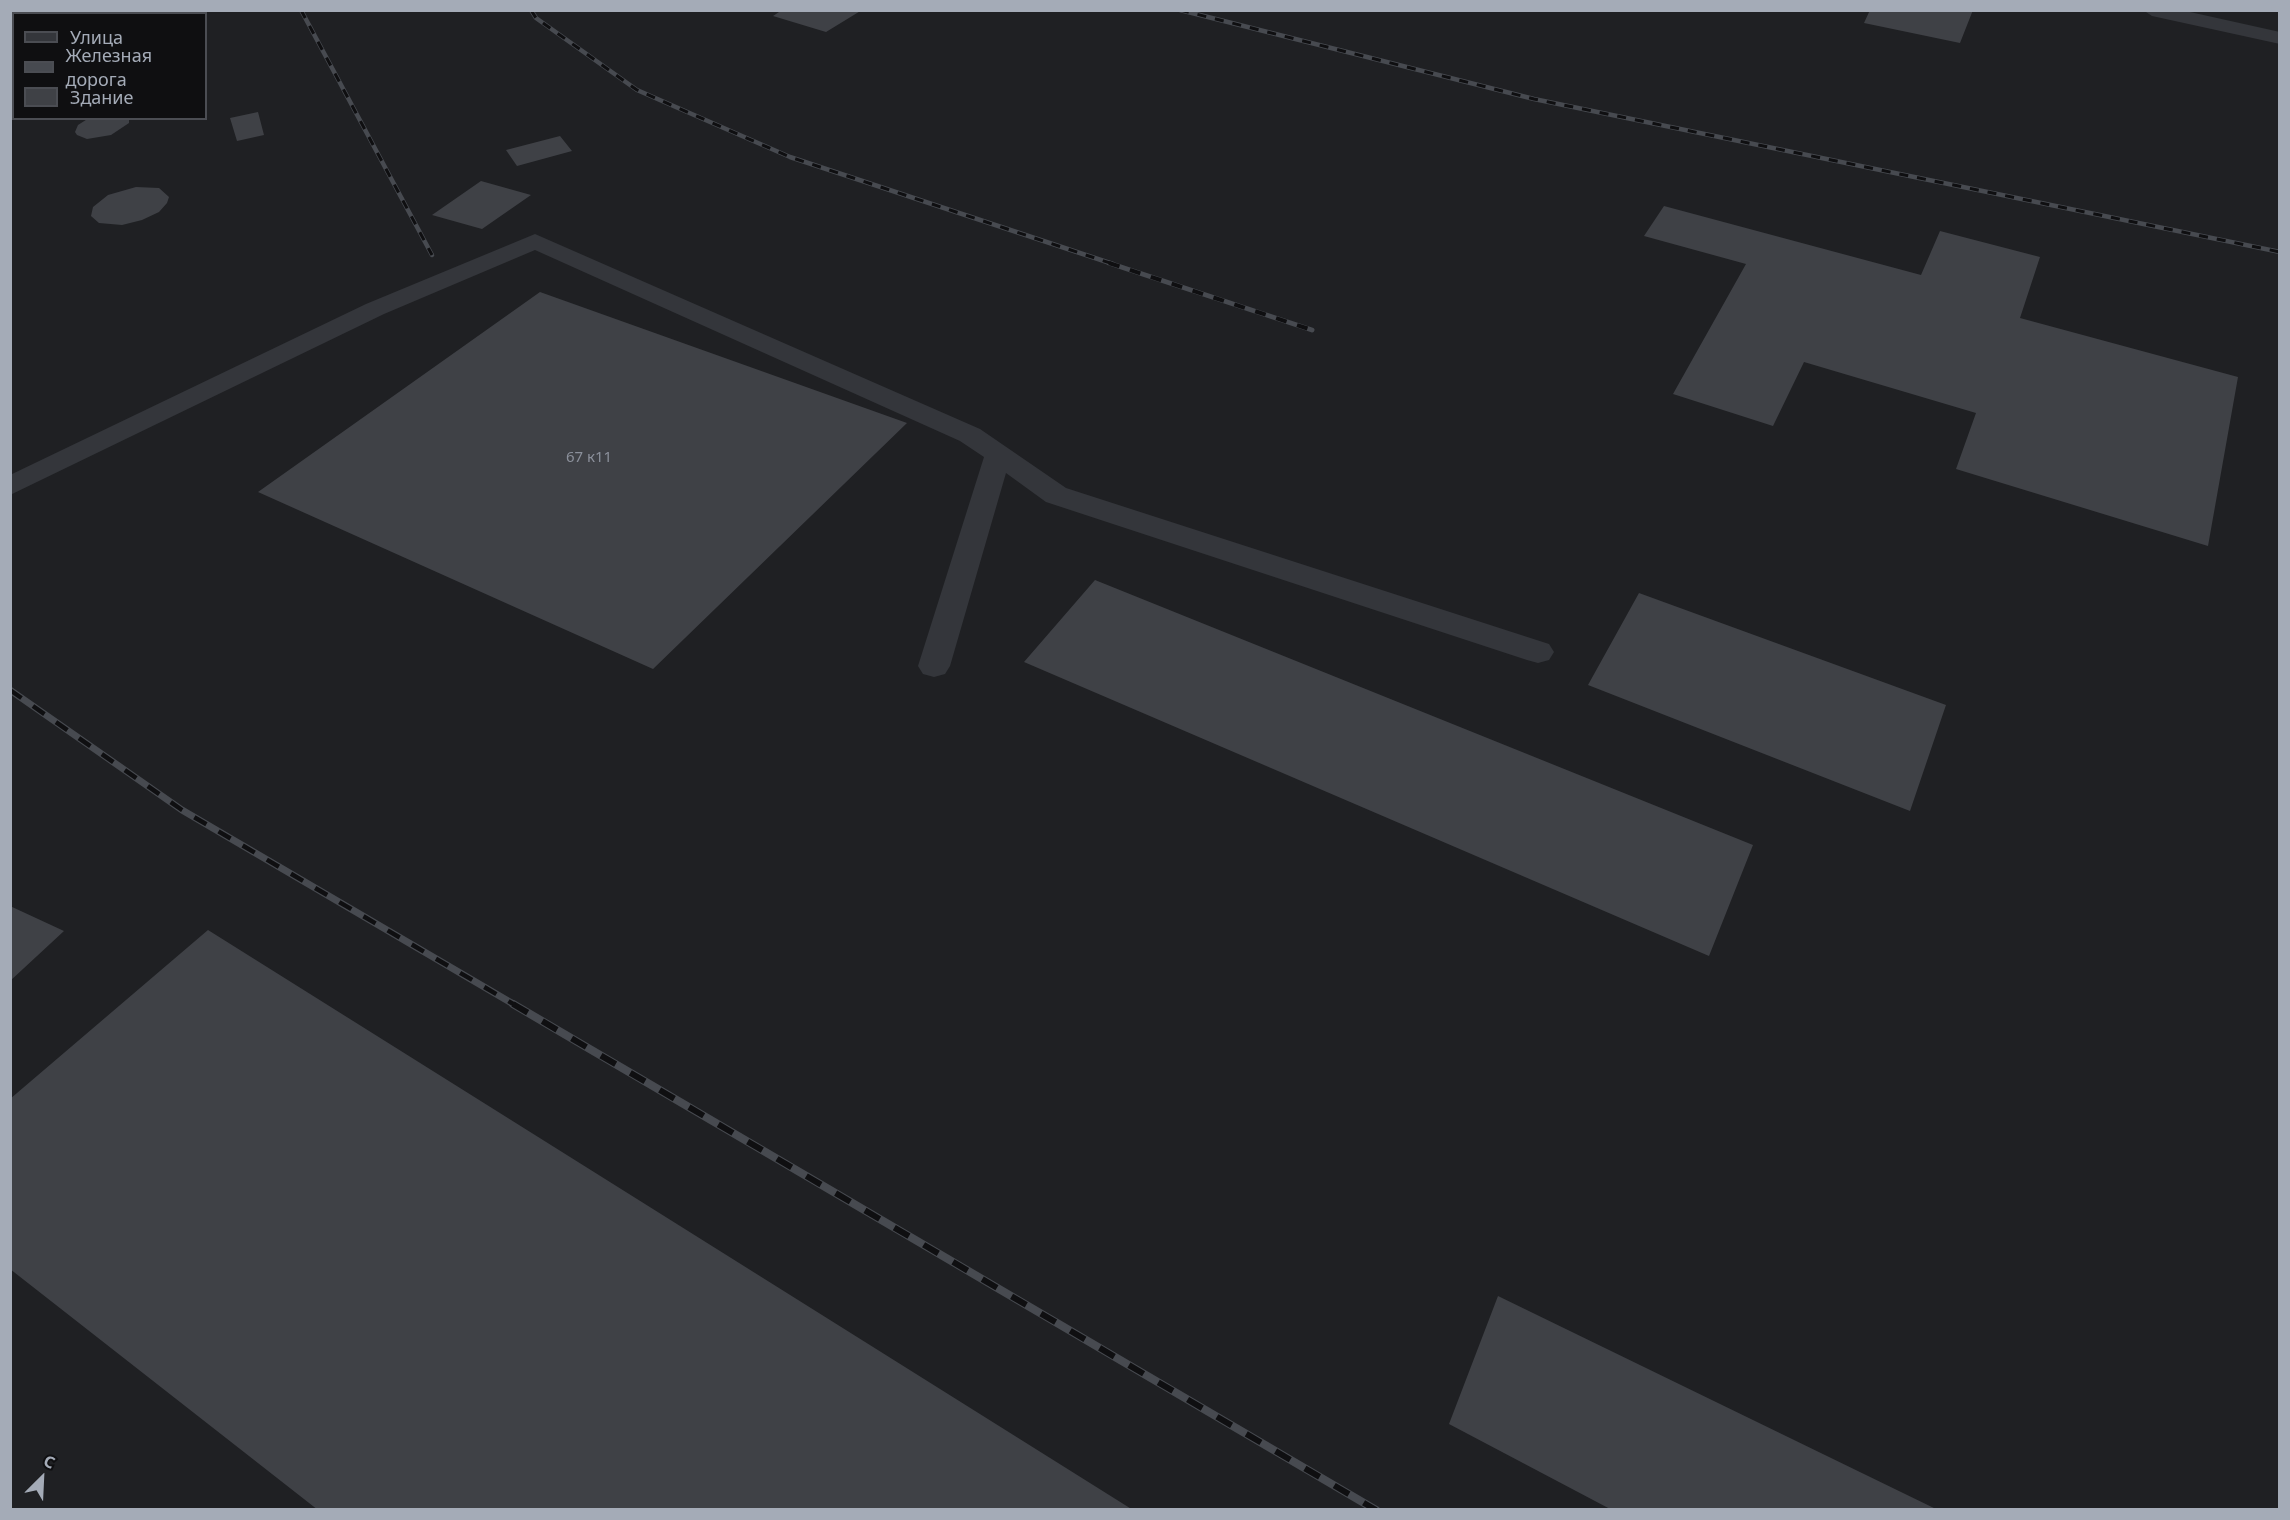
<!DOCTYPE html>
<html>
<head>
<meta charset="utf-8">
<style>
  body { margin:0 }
  #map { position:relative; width:2290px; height:1520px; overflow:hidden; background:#141416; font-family:"Noto Sans",sans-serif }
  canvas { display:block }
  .frame { position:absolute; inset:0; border:12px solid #a4abb7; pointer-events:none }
  .legend { position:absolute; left:12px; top:12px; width:195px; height:108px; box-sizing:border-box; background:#0f0f11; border:2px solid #4b4d53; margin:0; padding:8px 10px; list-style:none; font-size:18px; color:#a4abb7 }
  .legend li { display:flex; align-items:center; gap:12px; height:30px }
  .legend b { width:30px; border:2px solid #4b4d53 }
  .north { position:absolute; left:12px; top:1448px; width:60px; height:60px; -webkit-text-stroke:4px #0f0f11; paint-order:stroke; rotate:24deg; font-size:16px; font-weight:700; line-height:24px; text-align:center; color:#a4abb7 }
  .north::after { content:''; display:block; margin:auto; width:21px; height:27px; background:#a4abb7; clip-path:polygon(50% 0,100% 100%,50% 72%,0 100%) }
</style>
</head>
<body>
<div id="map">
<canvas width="2290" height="1520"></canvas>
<div class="frame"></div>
<ul class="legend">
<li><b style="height:8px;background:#34363b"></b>Улица</li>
<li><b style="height:8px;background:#474a50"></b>Железная дорога</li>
<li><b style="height:16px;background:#3f4146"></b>Здание</li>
</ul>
<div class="north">С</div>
</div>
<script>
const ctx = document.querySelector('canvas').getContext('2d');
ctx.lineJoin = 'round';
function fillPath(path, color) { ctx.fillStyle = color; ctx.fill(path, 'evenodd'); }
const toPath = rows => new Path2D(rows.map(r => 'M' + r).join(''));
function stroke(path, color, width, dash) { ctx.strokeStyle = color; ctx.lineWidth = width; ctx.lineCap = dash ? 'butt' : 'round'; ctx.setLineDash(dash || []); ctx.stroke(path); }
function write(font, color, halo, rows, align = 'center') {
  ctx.font = font + ' "Noto Sans",sans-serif'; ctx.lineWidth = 5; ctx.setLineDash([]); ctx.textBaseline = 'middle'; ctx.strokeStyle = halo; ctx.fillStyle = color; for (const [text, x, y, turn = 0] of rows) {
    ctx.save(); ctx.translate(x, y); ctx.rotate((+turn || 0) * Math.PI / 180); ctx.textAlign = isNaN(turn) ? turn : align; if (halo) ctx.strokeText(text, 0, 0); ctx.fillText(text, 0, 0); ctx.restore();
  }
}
const built = toPath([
  [19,10,2279,11,2279,1509,11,1509,10,17,13,14,14,118,206,118,206,14,15,13]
]);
const building = toPath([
  [782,10,862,10,826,32,773,16],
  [1870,10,1973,10,1960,43,1864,23],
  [258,112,264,135,237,141,230,118],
  [89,118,129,118,129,123,111,135,87,139,77,135,75,132,78,125],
  [560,136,572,151,517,166,506,150],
  [481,181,531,195,482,229,432,215],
  [136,187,159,188,169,197,167,203,159,212,142,220,122,225,99,223,91,216,93,207,108,195],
  [1664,206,1921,275,1940,231,2040,257,2020,318,2238,377,2208,546,1956,469,1976,413,1804,362,1773,426,1673,394,1746,264,1644,236],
  [540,292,907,423,653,669,258,492],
  [1095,580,1753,845,1709,956,1024,662],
  [1639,593,1946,705,1910,811,1588,685],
  [10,906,64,931,10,981],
  [208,930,1133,1510,318,1510,10,1269,10,1099],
  [1498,1296,1938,1510,1612,1510,1449,1424]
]);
const minor = toPath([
  [2143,10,2181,10,2280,32,2280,44,2152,16,2143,10],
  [535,234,980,429,1066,488,1549,644,1554,652,1549,660,1538,663,1527,660,1046,502,1006,473,950,666,945,674,934,677,923,674,918,666,984,457,960,441,535,250,384,314,10,495,10,475,366,304,535,234]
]);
const railFar3 = toPath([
  [301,10,432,255],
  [531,10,536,18,637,90,790,157,1113,264],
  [1180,10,1534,99,2280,252],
  [68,14,72,10],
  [10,58,14,55]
]);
const railFar2 = toPath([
  [1109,263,1312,330]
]);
const railFar1 = toPath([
  [10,690,182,810,515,1005]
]);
const rail = toPath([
  [513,1004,1376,1510]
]);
const numberNames = [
  ["67 к11",589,458]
];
fillPath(built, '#1f2023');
fillPath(building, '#3f4146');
fillPath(minor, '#34363b');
stroke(railFar3, '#474a50', 4.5);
stroke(railFar2, '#474a50', 5);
stroke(railFar1, '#474a50', 7);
stroke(rail, '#474a50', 8);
stroke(railFar3, '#0f0f11', 3, [9]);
stroke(railFar2, '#0f0f11', 4, [11]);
stroke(railFar1, '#0f0f11', 4.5, [14]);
stroke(rail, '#0f0f11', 6, [17]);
write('15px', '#8b909b', null, numberNames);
</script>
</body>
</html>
